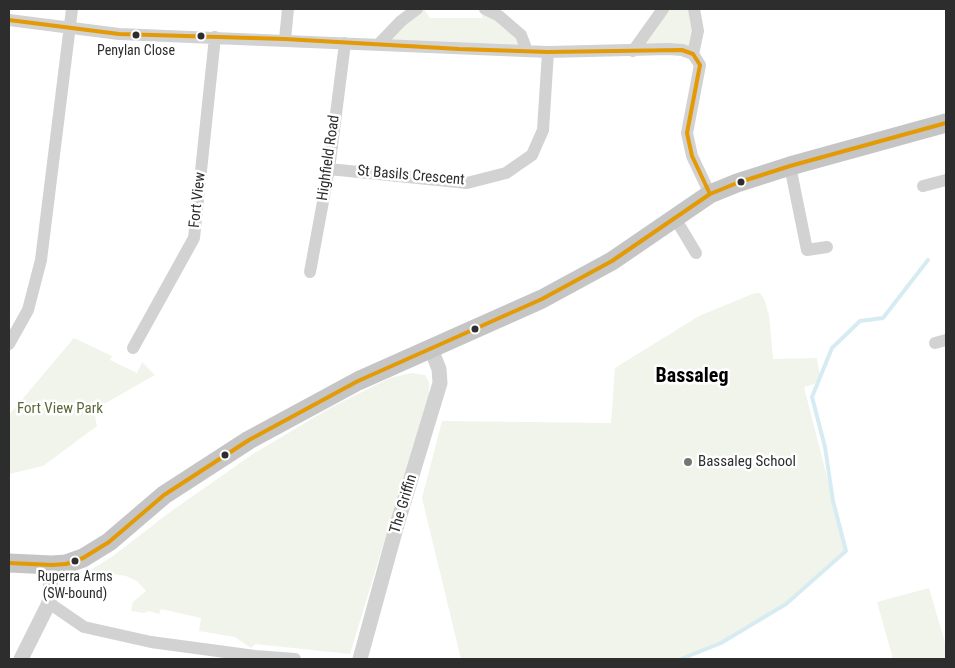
<!DOCTYPE html>
<html>
<head>
<meta charset="utf-8">
<style>
  body { margin:0 }
  #map { position:relative; width:955px; height:668px; overflow:hidden; background:#fff; font-family:"Roboto Condensed",sans-serif }
  canvas { display:block }
  .frame { position:absolute; inset:0; border:10px solid #2d2d2d; pointer-events:none }
</style>
</head>
<body>
<div id="map">
<canvas width="955" height="668"></canvas>
<div class="frame"></div>
</div>
<script>
const ctx = document.querySelector('canvas').getContext('2d');
ctx.lineJoin = 'round';
function fillPath(path, color) { ctx.fillStyle = color; ctx.fill(path, 'evenodd'); }
const toPath = rows => new Path2D(rows.map(r => 'M' + r).join(''));
function stroke(path, color, width, dash) { ctx.strokeStyle = color; ctx.lineWidth = width; ctx.lineCap = dash ? 'butt' : 'round'; ctx.setLineDash(dash || []); ctx.stroke(path); }
function write(font, color, halo, rows, align = 'center') {
  ctx.font = font + ' "Roboto Condensed",sans-serif'; ctx.lineWidth = 5; ctx.setLineDash([]); ctx.textBaseline = 'middle'; ctx.strokeStyle = halo; ctx.fillStyle = color; for (const [text, x, y, turn = 0] of rows) {
    ctx.save(); ctx.translate(x, y); ctx.rotate((+turn || 0) * Math.PI / 180); ctx.textAlign = isNaN(turn) ? turn : align; if (halo) ctx.strokeText(text, 0, 0); ctx.fillText(text, 0, 0); ctx.restore();
  }
}
const green = toPath([
  [417,9,424,9,430,18,483,18,480,9,499,16,527,51,379,44],
  [663,9,694,9,693,54,633,51],
  [755,293,760,293,764,299,769,315,773,359,817,358,821,382,804,387,846,551,786,604,721,643,681,659,461,659,422,498,442,421,611,423,615,368,699,316],
  [74,338,112,356,110,360,137,373,142,362,155,375,104,404,95,416,97,426,43,466,9,474,9,415],
  [411,373,425,375,429,382,429,394,350,654,255,644,251,648,235,637,199,631,201,618,161,609,159,614,149,611,144,613,131,611,133,602,146,591,137,581,126,576,109,573,96,574,82,585,86,573,113,556,170,512,253,454,330,408,390,378],
  [929,588,946,646,946,659,893,659,877,602]
]);
const stream = toPath([
  [681,659,721,643,786,604,846,551,833,501,825,447,812,397,832,348,860,321,883,318,928,260]
]);
const minor = toPath([
  [485,9,499,16,521,35,527,51],
  [9,20,119,34,548,52,669,49,682,50,693,54],
  [285,39,288,9],
  [379,44,401,21,417,9],
  [633,51,663,9],
  [693,54,700,65,687,133,692,156,710,194],
  [693,54,698,31,694,9],
  [790,166,807,250,827,247],
  [329,169,467,183,506,173,532,155,543,130,548,52],
  [923,186,946,180],
  [675,218,696,253],
  [310,272,329,169,345,43],
  [935,343,946,340],
  [9,344,28,310,41,260,72,9],
  [133,348,194,238,215,37],
  [49,603,84,627,151,642,255,656,295,659]
]);
const tertiary = toPath([
  [21,659,49,603,52,565],
  [360,659,396,528,440,383,439,369,431,349]
]);
const primary = toPath([
  [9,563,52,565,66,564,83,558,109,542,164,495,249,440,358,381,542,299,612,261,710,194,737,183,790,166,946,123]
]);
const bus1 = toPath([
  [9,20,119,34,285,39,459,49,548,52,682,50,693,54,700,65,687,133,692,156,710,194],
  [9,563,52,565,66,564,83,558,109,542,164,495,249,440,358,381,542,299,612,261,710,194,737,183,790,166,946,123]
]);
const markers = [
  [136,35,4.5,"#2d2d2d"],
  [201,36,4.5,"#2d2d2d"],
  [741,182,4.5,"#2d2d2d"],
  [475,329,4.5,"#2d2d2d"],
  [225,455,4.5,"#2d2d2d"],
  [688,462,5,"#767676"],
  [75,561,4.5,"#2d2d2d"]
];
const busNames = [
  ["Penylan Close",136,51],
  ["Ruperra Arms",75,577],
  ["(SW-bound)",75,594]
];
const streetNames = [
  ["Highfield Road",329,158,-82],
  ["St Basils Crescent",411,176,5],
  ["Fort View",198,200,-84],
  ["The Griffin",404,504,-73]
];
const parkNames = [
  ["Fort View Park",60,409]
];
const poiNames = [
  ["Bassaleg School",698,462]
];
const districtNames = [
  ["Bassaleg",692,377]
];
fillPath(green, '#f1f4ea');
stroke(stream, '#d6ecf2', 4);
stroke(minor, '#d2d2d2', 12);
stroke(tertiary, '#d2d2d2', 15);
stroke(primary, '#c5c5c5', 19);
stroke(bus1, '#e39a04', 4);
for (const [x, y, r, color] of markers) { const dot = new Path2D(); dot.arc(x, y, r, 0, 2 * Math.PI); ctx.fillStyle = color; ctx.fill(dot); stroke(dot, '#fff', 2); }
write('14px', '#2d2d2d', '#fff', busNames);
write('15px', '#2d2d2d', '#fff', streetNames);
write('15px', '#596a38', '#fff', parkNames);
write('15px', '#2d2d2d', '#fff', poiNames, 'left');
write('bold 20px', '#000', '#fff', districtNames);
</script>
</body>
</html>
